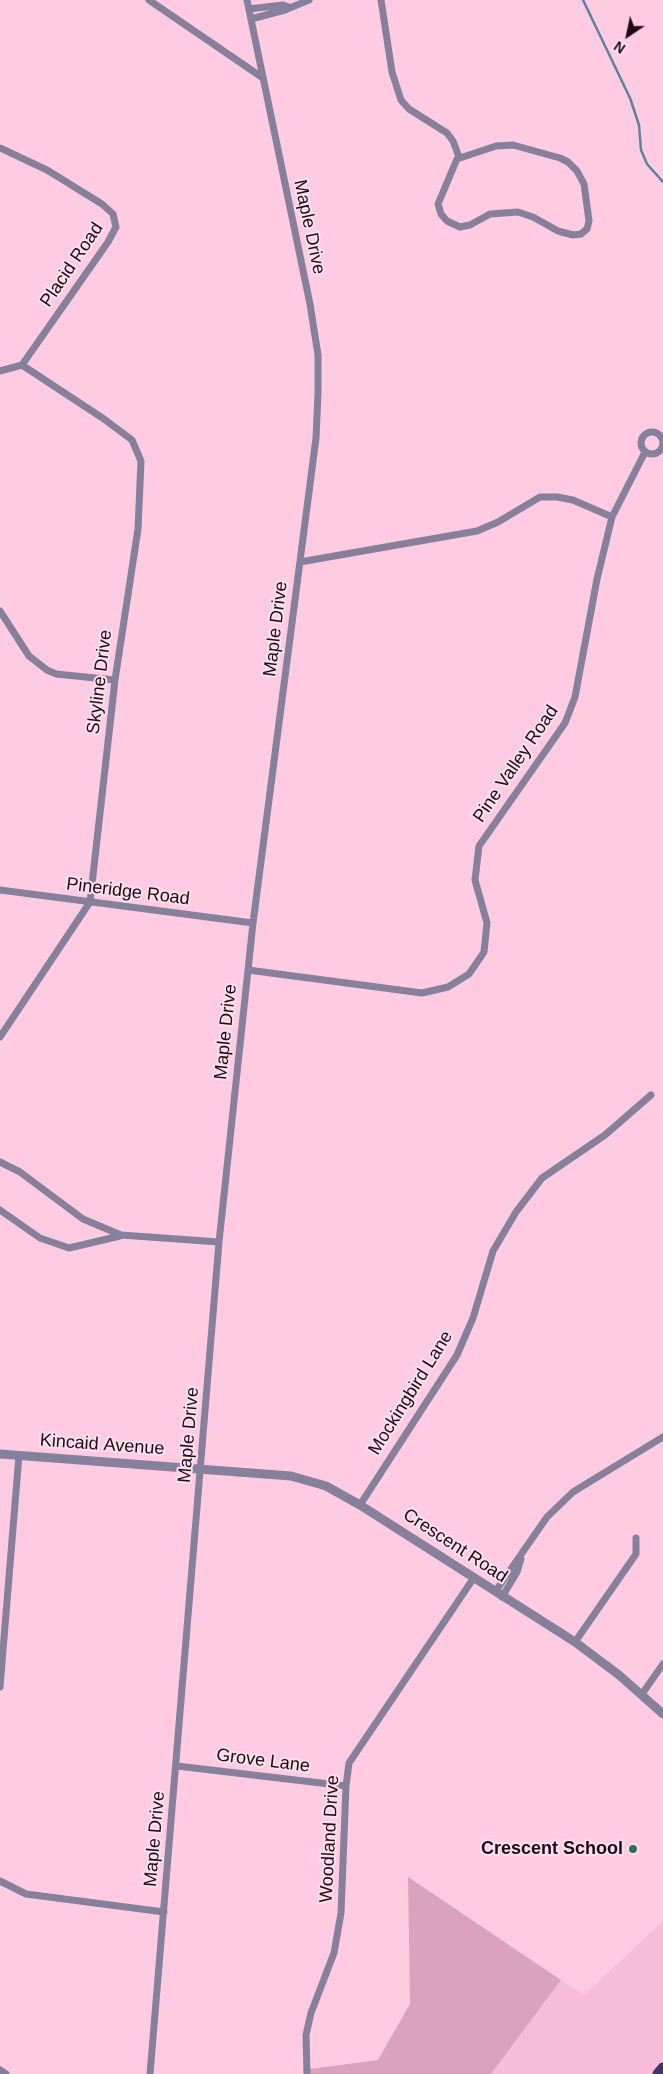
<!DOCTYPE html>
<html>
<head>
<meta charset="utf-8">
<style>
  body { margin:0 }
  #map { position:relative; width:663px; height:2074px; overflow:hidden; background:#ffcbe1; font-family:Helvetica,sans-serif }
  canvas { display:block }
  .north { position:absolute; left:603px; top:10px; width:50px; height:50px; -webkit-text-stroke:4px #fbe1ec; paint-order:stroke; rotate:214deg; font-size:14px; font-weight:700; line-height:20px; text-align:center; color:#1f0a15 }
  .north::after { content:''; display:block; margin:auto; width:18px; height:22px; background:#1f0a15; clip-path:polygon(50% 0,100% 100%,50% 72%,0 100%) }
</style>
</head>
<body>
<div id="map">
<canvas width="663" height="2074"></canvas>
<div class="north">N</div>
</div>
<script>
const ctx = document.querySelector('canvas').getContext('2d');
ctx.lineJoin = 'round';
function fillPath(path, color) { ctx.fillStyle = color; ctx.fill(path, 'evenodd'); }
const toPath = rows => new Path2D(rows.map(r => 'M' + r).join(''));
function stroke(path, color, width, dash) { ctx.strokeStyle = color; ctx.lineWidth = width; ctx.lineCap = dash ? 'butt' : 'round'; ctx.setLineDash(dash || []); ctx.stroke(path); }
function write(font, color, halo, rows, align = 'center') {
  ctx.font = font + ' Helvetica,sans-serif'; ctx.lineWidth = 4; ctx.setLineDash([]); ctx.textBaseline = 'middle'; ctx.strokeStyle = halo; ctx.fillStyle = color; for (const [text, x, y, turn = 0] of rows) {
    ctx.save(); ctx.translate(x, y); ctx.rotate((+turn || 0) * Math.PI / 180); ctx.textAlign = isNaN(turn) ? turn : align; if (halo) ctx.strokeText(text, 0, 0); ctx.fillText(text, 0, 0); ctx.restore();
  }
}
const built = toPath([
  [663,1921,663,2074,491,2074,561,1980,584,1995]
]);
const green = toPath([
  [408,1877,561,1980,491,2074,310,2074,310,2069,378,2060,410,2004]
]);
const stream = toPath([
  [583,0,630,98,639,125,641,150,647,164,663,182]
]);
const minor = toPath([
  [149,0,263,78],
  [381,0,392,72,401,100,409,109,447,133,453,141,459,157],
  [249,9,283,5,289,7],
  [251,19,285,10,309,0],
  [513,145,560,158,568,162,577,171,584,184,589,221,587,229,581,234,573,235,558,231,533,217,518,212,490,214,470,225,460,227,447,221,441,214,438,204,457,159,496,146,513,145],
  [0,148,47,170,102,204,113,214,116,227,108,242,22,365],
  [0,371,22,365],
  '641 443a11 11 0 1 1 22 0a11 11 0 1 1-22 0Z',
  [300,562,477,531,498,522,540,497,557,497,573,500,612,517],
  [0,611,29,656,47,670,56,674,115,680],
  [0,890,253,923],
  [248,970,422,993,448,987,469,974,484,952,487,923,475,880,479,846,565,723,575,697,597,579,612,517,645,452],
  [0,1037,90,902,115,680,138,529,141,461,132,440,104,419,22,365],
  [0,1162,20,1172,83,1219,121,1235,219,1242],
  [0,1210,40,1238,69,1248,120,1236],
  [360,1505,457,1355,473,1318,493,1251,516,1212,542,1178,605,1135,651,1095],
  [495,1592,547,1517,573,1492,663,1437],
  [502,1597,517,1572,521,1559],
  [575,1642,636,1554,636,1538],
  [0,1687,19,1455],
  [642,1694,663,1664],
  [177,1766,346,1786],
  [0,1881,26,1894,164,1912],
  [0,2070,6,2074],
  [150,2074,219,1242,253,923,316,438,318,393,318,355,310,304,247,0],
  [307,2074,306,2035,311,2013,334,1953,341,1913,346,1786,349,1763,473,1579]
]);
const tertiary = toPath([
  [0,1454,291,1476,326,1486,360,1505,575,1642,619,1675,663,1714]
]);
const primary = toPath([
  [658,2074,663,2068]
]);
const markers = [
  [633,1849,5,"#306e5b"]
];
const streetNames = [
  ["Maple Drive",309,227,78],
  ["Placid Road",72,265,-56],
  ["Maple Drive",276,629,-83],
  ["Skyline Drive",100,682,-83],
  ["Pine Valley Road",516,764,-56],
  ["Pineridge Road",128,892,7],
  ["Maple Drive",226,1032,-84],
  ["Mockingbird Lane",411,1393,-58],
  ["Maple Drive",189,1435,-85],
  ["Kincaid Avenue",102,1445,4],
  ["Crescent Road",455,1546,33],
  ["Grove Lane",263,1761,7],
  ["Maple Drive",155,1839,-85],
  ["Woodland Drive",330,1839,-87]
];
const poiNames = [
  ["Crescent School",623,1849]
];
fillPath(built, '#f7bdd7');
fillPath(green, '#daa2bb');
stroke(stream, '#5784a1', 2.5);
stroke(minor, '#85819c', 7);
stroke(tertiary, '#85819c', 9);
stroke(primary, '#403865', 11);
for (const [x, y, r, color] of markers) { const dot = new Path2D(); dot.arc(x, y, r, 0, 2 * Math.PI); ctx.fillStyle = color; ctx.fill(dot); stroke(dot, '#fbe1ec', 2); }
write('18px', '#1f0a15', '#fbe1ec', streetNames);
write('bold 18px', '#1f0a15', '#fbe1ec', poiNames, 'right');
</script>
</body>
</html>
